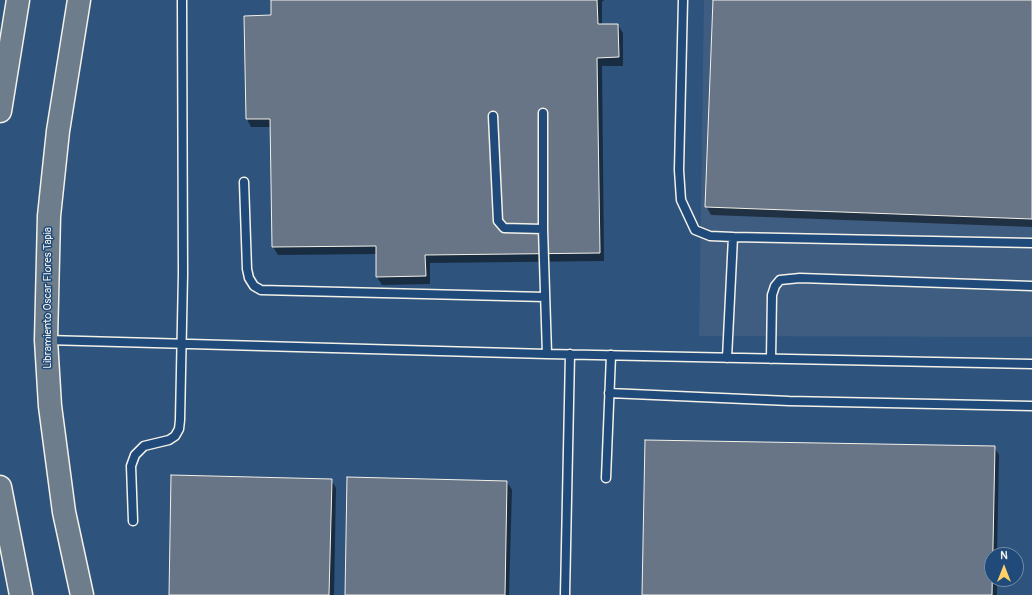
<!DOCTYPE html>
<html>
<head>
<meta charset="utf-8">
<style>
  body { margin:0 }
  #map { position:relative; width:1032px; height:595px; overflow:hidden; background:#2e537d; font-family:Pangolin,sans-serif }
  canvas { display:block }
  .north { position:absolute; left:984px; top:547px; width:40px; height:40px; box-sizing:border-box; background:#1f4a7a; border:1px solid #748da6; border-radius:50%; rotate:0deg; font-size:11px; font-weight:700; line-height:16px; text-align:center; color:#f4f1e8 }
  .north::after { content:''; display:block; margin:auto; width:14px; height:18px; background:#ffd166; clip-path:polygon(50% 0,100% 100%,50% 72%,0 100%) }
</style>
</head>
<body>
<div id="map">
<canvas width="1032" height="595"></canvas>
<div class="north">N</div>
</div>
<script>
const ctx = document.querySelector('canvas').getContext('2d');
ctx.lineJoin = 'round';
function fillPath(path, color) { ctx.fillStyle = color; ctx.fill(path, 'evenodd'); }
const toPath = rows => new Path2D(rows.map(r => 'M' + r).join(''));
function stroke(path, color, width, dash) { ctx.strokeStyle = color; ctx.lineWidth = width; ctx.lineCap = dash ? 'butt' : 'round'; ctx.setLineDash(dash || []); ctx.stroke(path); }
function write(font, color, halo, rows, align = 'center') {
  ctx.font = font + ' Pangolin,sans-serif'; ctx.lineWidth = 3; ctx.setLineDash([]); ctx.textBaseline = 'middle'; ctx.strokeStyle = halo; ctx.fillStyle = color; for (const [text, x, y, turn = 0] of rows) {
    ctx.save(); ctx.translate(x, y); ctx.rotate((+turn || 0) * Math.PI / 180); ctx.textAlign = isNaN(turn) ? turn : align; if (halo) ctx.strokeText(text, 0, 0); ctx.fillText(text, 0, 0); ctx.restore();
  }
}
const built = toPath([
  [704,0,1032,0,1032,337,699,336]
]);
const shadow = toPath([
  [272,0,604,0,602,2,602,25,618,25,623,33,623,66,602,66,604,261,430,263,430,284,382,285,377,277,377,254,278,255,273,247,271,127,251,127,247,119,272,16],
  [714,0,1032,0,1032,227,711,215,706,206],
  [994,447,999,455,997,555,992,555,992,579,997,579,997,595,643,595],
  [331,480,336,488,334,595,170,595],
  [507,482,512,490,509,595,346,595]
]);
const building = toPath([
  [271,0,597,0,598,24,618,24,619,57,597,58,600,253,425,255,426,276,376,277,376,246,272,247,270,119,246,119,244,16,271,15,271,0],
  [713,0,1032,0,1032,219,705,207,713,0],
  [645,440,995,446,992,595,642,595,645,440],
  [171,475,332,479,329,595,169,595,171,475],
  [347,477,507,481,505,595,345,595,347,477]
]);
const service = toPath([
  [683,0,679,170,681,200,695,230,710,236,733,237,727,358],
  [543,113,543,229,547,354],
  [493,116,498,221,504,228,543,229],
  [244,182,247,269,249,278,254,286,261,290,545,297],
  [733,237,1032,243],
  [47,340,547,354,1032,364],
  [771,359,772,295,775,286,780,280,800,278,1032,286],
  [609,393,789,401,1032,406],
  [606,478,611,355],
  [133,521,131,466,135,455,144,446,169,440,175,436,179,429,180,420,183,274,182,0],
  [565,595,570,354]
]);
const trunk = toPath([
  [79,0,58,131,49,216,46,340,50,406,64,512,82,595],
  [0,111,18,0],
  [0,487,21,595]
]);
const streetNames = [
  ["Libramiento Oscar Flores Tapia",48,298,-90]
];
fillPath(built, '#3f5d80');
fillPath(shadow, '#0007');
fillPath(building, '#687587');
stroke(building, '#f4f1e8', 1);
stroke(service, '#f4f1e8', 11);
stroke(trunk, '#f4f1e8', 25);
stroke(service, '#1f4a7a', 8);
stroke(trunk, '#6d7d8c', 22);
write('11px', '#f4f1e8', '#1f4a7a', streetNames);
</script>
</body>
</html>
